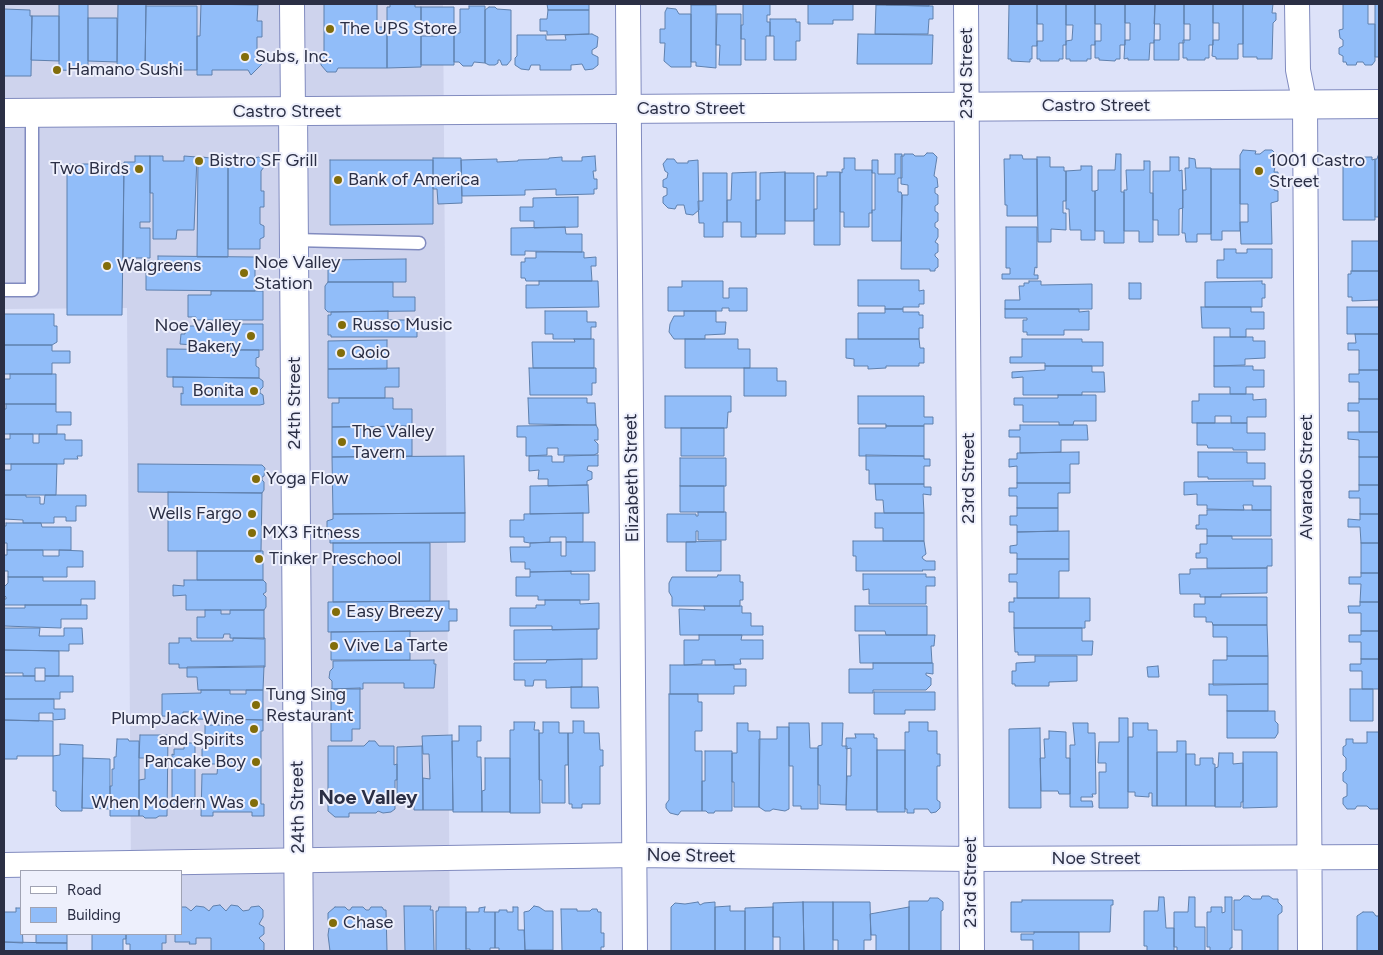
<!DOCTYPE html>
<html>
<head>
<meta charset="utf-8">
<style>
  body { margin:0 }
  #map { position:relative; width:1383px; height:955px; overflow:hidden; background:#dde2f9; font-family:Figtree,sans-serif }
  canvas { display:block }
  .frame { position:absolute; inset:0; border:5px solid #2b2f45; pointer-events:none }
  .legend { position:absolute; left:20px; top:870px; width:162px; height:65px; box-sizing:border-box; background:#eef0fc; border:1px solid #a0a3b3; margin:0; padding:6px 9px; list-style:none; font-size:15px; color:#2b2f45 }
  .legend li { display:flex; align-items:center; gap:10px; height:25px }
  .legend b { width:25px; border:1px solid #a0a3b3 }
</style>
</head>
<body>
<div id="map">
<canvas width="1383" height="955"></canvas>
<div class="frame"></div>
<ul class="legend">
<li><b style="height:6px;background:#fff"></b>Road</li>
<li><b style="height:14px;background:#91bdf9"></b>Building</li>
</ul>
</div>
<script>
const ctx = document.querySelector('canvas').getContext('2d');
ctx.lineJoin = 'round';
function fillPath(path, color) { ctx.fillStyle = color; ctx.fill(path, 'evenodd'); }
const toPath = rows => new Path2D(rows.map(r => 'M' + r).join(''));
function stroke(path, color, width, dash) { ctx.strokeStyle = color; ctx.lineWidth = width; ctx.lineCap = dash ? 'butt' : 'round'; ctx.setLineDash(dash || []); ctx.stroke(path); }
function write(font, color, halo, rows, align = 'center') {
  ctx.font = font + ' Figtree,sans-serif'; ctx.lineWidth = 4; ctx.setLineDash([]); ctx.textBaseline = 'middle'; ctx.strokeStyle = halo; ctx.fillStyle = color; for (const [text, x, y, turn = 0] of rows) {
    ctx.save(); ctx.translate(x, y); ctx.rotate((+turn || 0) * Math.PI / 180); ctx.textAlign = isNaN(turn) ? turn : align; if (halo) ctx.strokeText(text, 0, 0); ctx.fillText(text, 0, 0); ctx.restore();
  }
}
const built = toPath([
  [4,4,443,4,450,951,131,951,131,934,181,934,181,871,131,871,127,308,4,309]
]);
const building = toPath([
  [59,4,88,4,88,71,59,70,59,4],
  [118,4,146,4,145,70,117,69,118,4],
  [201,4,258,5,257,21,262,21,262,37,257,37,257,59,262,64,251,75,248,70,212,70,212,75,197,75,197,36,200,36,201,4],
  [324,4,377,4,377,27,387,27,387,68,338,68,336,72,327,72,321,65,321,57,324,55,324,4],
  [390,4,415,4,415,7,421,7,421,67,387,68,387,7,390,7,390,4],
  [547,4,592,4,589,4,589,10,548,10,547,4],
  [743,4,770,4,770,15,767,15,767,22,770,22,770,36,766,36,766,60,745,60,745,39,741,39,741,25,743,25,743,4],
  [808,4,853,4,853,20,833,20,833,24,808,24,808,4],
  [887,4,929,4,929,6,886,5,887,4],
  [1009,4,1037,4,1037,46,1032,46,1032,59,1030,59,1030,62,1011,61,1011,59,1008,59,1009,4],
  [1037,4,1066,4,1066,45,1063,45,1063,59,1059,59,1059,61,1040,61,1040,59,1037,59,1037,41,1043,41,1043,24,1037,24,1037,4],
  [1066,4,1095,4,1095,45,1091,45,1091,59,1087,59,1087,61,1070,61,1070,59,1066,59,1066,41,1072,40,1073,25,1066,25,1066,4],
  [1095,4,1125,4,1125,45,1120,45,1120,59,1116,59,1115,61,1099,60,1099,58,1095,58,1095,41,1101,41,1101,24,1095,24,1095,4],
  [1125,4,1155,4,1154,43,1150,43,1149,60,1128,60,1128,58,1124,59,1125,40,1130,40,1130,23,1125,23,1125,4],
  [1155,4,1184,4,1184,43,1179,43,1179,60,1154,60,1154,40,1160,40,1160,24,1154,24,1155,4],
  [1184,4,1213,4,1213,45,1209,45,1209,58,1205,58,1205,60,1187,60,1187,58,1183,58,1183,40,1190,40,1190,24,1184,24,1184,4],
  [1213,4,1243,4,1243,44,1238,44,1238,59,1216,59,1216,57,1212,56,1213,40,1219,40,1219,23,1213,23,1213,4],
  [1243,4,1273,4,1272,13,1276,13,1276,20,1273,23,1272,59,1257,59,1257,57,1243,57,1243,4],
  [1343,4,1368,4,1368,24,1375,24,1375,61,1372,65,1365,65,1363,62,1357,62,1356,65,1347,65,1346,62,1343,62,1343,56,1339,54,1339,48,1343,46,1343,40,1340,38,1339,30,1343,29,1343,4],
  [1375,4,1379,4,1379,57,1375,57,1375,4],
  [691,5,716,5,716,68,696,66,696,62,691,62,691,5],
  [876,5,933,6,933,19,929,19,928,34,875,34,876,5],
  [146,6,197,6,197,70,145,70,146,6],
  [469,6,485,6,485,63,474,62,472,66,463,66,459,62,454,62,454,33,460,33,460,9,469,9,469,6],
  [421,7,454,7,454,65,421,65,421,36,437,36,437,28,421,28,421,7],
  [489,7,495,7,497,9,511,10,511,60,507,65,502,65,500,60,498,60,498,63,495,65,489,65,485,63,485,10,489,7],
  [667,8,676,9,679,14,691,14,691,67,671,67,664,61,665,43,660,43,660,29,665,29,665,12,667,8],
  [4,9,30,10,30,16,32,16,31,76,4,76,4,9],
  [548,10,589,10,589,34,547,35,547,31,540,31,540,19,547,19,548,10],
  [717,14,741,14,741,65,719,65,720,45,716,45,717,14],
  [32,16,59,16,59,61,31,60,32,16],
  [88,18,117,18,117,62,88,61,88,18],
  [770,19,796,19,796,22,800,22,800,41,796,41,796,60,774,60,774,36,770,36,770,19],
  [592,34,598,37,597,47,592,50,592,54,598,57,598,65,593,69,585,70,582,64,571,65,571,70,540,70,540,65,531,65,529,70,521,69,515,65,515,58,517,56,517,35,546,35,546,40,566,40,565,35,592,34],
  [858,34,933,35,932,64,857,64,858,34],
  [1243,150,1256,151,1255,154,1260,154,1265,150,1272,150,1277,155,1274,172,1278,172,1278,183,1274,184,1274,190,1278,191,1278,201,1271,203,1272,244,1241,244,1240,222,1248,222,1248,204,1240,204,1240,155,1243,150],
  [927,153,933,153,937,157,934,176,937,178,938,187,935,188,935,193,938,195,938,204,935,206,935,211,938,213,938,221,935,223,935,227,938,229,938,237,935,242,938,244,938,252,935,254,935,256,938,259,938,267,935,269,935,271,930,271,930,269,901,269,902,195,908,195,908,185,901,184,901,156,904,156,904,154,913,154,915,156,924,156,927,153],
  [895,154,902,154,902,178,898,178,898,192,901,192,902,195,901,241,872,241,872,210,875,210,875,173,872,173,872,160,878,160,878,174,895,174,895,154],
  [1116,154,1121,154,1121,192,1124,192,1124,243,1104,243,1104,231,1095,231,1095,191,1098,190,1098,170,1115,170,1116,154],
  [1010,155,1022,155,1023,159,1037,159,1037,216,1007,216,1007,205,1005,205,1004,159,1010,159,1010,155],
  [135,156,150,156,150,222,140,222,140,228,150,228,150,258,123,258,124,162,135,162,135,156],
  [150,156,163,156,163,161,184,161,184,156,197,157,194,230,177,230,176,239,153,239,153,193,150,193,150,156],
  [228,156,243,156,243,160,259,157,264,162,264,167,261,171,261,191,264,191,264,207,260,207,260,224,264,226,264,237,260,239,260,249,228,249,228,156],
  [595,156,596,171,593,171,594,179,597,179,597,189,594,189,594,194,556,195,556,189,525,190,525,195,462,196,461,160,497,159,497,162,518,161,518,160,549,159,549,158,562,157,562,161,582,161,582,157,595,156],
  [1378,156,1379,156,1379,217,1375,217,1375,159,1377,159,1378,156],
  [202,157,210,158,211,160,224,158,225,160,228,160,228,257,197,257,198,160,201,160,202,157],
  [1037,157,1050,157,1050,167,1064,167,1064,171,1066,171,1066,201,1063,201,1063,213,1066,213,1066,230,1051,229,1051,242,1038,242,1037,157],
  [1170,157,1179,157,1179,171,1182,170,1183,208,1179,209,1179,235,1158,235,1158,220,1153,220,1153,171,1170,171,1170,157],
  [1352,157,1372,157,1372,160,1375,159,1375,220,1343,220,1343,165,1349,165,1349,159,1352,159,1352,157],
  [433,158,461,158,462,203,438,204,437,189,433,189,433,158],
  [844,158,855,158,855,170,872,170,872,213,869,213,869,227,844,227,844,212,840,212,840,172,842,173,842,169,844,169,844,158],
  [1189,158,1195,159,1196,168,1211,168,1211,234,1197,234,1197,242,1186,242,1185,233,1182,233,1183,190,1186,190,1185,168,1189,168,1189,158],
  [667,159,674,159,677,163,688,163,688,161,698,160,699,210,693,215,686,214,684,205,677,205,675,209,668,208,663,203,663,197,667,195,667,188,663,187,663,180,667,178,668,173,665,171,663,164,667,159],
  [330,160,433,160,433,224,330,225,330,160],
  [1144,161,1150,161,1150,193,1153,193,1153,242,1139,242,1139,231,1124,231,1124,190,1127,190,1126,170,1144,170,1144,161],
  [67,164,124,164,122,315,67,315,67,164],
  [1081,166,1092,166,1092,191,1095,191,1095,240,1081,240,1081,230,1070,230,1069,209,1066,209,1066,171,1081,170,1081,166],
  [1211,169,1240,169,1240,231,1222,231,1222,240,1211,240,1211,169],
  [756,172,756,237,741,237,741,222,727,222,727,200,731,200,732,173,756,172],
  [785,172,785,234,756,234,756,200,760,200,760,173,785,172],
  [827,172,840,172,840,245,814,245,814,209,817,209,817,176,827,176,827,172],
  [703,173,727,173,727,222,723,222,723,237,704,237,704,223,699,223,698,201,703,201,703,173],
  [785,173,814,173,814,221,785,221,785,173],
  [578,197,578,227,534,228,534,221,520,221,520,207,533,207,533,198,578,197],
  [565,227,566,234,582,234,582,252,525,251,525,255,511,255,511,228,565,227],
  [1006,227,1037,227,1037,268,1035,267,1034,275,1038,275,1038,279,1002,279,1002,274,1010,274,1010,268,1006,268,1006,227],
  [1352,241,1379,241,1379,271,1352,271,1352,241],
  [1224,249,1236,249,1236,253,1247,253,1247,249,1272,249,1272,278,1217,278,1217,260,1224,260,1224,249],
  [536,252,584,252,584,258,596,257,596,266,591,266,592,281,526,281,525,278,521,278,521,262,525,262,525,258,536,258,536,252],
  [158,256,255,257,255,291,146,290,146,261,158,261,158,256],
  [406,259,406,282,328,282,328,260,406,259],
  [1351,271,1379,271,1379,300,1352,301,1352,297,1348,297,1348,274,1351,274,1351,271],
  [858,280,919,280,919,291,924,290,924,304,919,304,919,307,903,307,903,309,885,309,885,306,858,306,858,280],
  [539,281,598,281,599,307,526,308,526,285,539,285,539,281],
  [682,281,723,281,723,298,729,298,729,288,747,288,747,311,729,311,729,308,722,308,722,311,668,311,668,287,682,287,682,281],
  [1029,281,1041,281,1041,285,1092,284,1092,309,1005,309,1005,300,1020,300,1019,286,1024,286,1024,283,1029,283,1029,281],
  [1262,281,1262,284,1265,284,1265,298,1262,298,1262,307,1205,307,1205,282,1262,281],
  [328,282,393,282,393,297,415,297,415,311,328,312,325,309,325,286,328,282],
  [1129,283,1141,283,1141,299,1129,299,1129,283],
  [211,291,263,291,263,320,195,320,196,317,188,317,188,295,211,295,211,291],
  [1201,307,1251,307,1251,312,1264,312,1264,329,1246,329,1246,337,1230,337,1230,328,1202,328,1201,307],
  [1347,307,1379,307,1379,334,1347,334,1347,307],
  [885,309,903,309,903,312,919,312,919,315,923,315,923,328,919,328,919,339,858,339,858,313,885,313,885,309],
  [1005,309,1079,309,1079,312,1089,311,1089,330,1064,330,1064,335,1027,335,1027,332,1023,332,1023,320,1027,320,1027,318,1005,318,1005,309],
  [388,311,388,320,417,320,417,337,331,337,331,335,328,335,328,315,331,315,331,312,388,311],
  [545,311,587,311,587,322,596,322,596,327,591,327,591,339,553,339,553,334,545,334,545,311],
  [684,311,716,311,716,322,726,322,725,334,705,335,705,339,674,339,669,332,670,324,674,316,684,316,684,311],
  [4,314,54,314,54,326,57,326,57,342,52,345,4,345,4,314],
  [211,324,263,324,263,350,193,350,193,345,180,344,181,334,185,334,185,326,211,326,211,324],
  [1355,334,1379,334,1379,370,1359,370,1359,350,1348,350,1348,343,1356,343,1355,334],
  [1214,337,1253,337,1253,341,1265,341,1265,358,1245,359,1245,365,1214,366,1214,337],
  [574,339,594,339,594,368,533,368,532,342,575,342,574,339],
  [685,339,738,339,738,349,750,349,750,368,685,368,685,339],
  [846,339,919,339,920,348,924,348,924,363,919,363,919,366,886,366,886,368,868,369,868,366,854,366,854,359,846,358,846,339],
  [1022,339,1082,339,1082,342,1103,342,1103,366,1045,366,1045,363,1010,363,1010,357,1022,357,1022,339],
  [387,340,387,369,328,369,328,341,387,340],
  [4,345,52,345,52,351,70,351,70,363,52,363,52,374,4,374,4,345],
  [167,349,259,350,259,357,256,358,256,366,259,368,259,378,167,377,167,349],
  [1045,366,1092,366,1092,372,1104,372,1105,392,1082,392,1082,395,1023,395,1023,377,1012,378,1012,372,1045,370,1045,366],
  [1214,366,1253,366,1253,370,1264,370,1264,387,1246,387,1246,394,1230,394,1230,387,1214,387,1214,366],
  [399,368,399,387,385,387,385,398,328,398,328,369,399,368],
  [529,368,596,368,596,383,592,383,592,395,530,395,529,368],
  [744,368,777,368,777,381,786,381,786,396,744,396,744,368],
  [1359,370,1379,370,1379,399,1359,399,1359,382,1349,382,1349,374,1359,374,1359,370],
  [10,374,56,374,56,404,4,404,4,379,10,379,10,374],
  [173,377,259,378,263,381,263,387,260,390,260,393,263,395,264,404,260,405,181,405,181,393,183,394,183,387,173,387,173,377],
  [1199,394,1253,394,1253,400,1266,399,1266,417,1247,417,1247,423,1231,423,1231,416,1215,416,1215,423,1192,423,1192,401,1199,401,1199,394],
  [1058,395,1096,395,1096,421,1074,421,1073,425,1059,425,1059,422,1023,422,1023,405,1014,405,1014,398,1058,398,1058,395],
  [665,396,731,396,731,412,728,412,727,428,665,428,665,396],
  [858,396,924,396,924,417,933,417,933,424,924,424,924,426,886,426,886,424,858,424,858,396],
  [339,398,393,398,393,409,412,409,412,426,332,427,332,403,339,403,339,398],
  [528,398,587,398,587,403,595,403,596,425,529,424,528,398],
  [1359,399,1379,399,1379,432,1359,432,1359,411,1348,411,1348,403,1359,403,1359,399],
  [6,404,56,404,56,412,71,412,71,425,57,425,57,434,4,434,4,409,6,409,6,404],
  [1197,423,1247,423,1247,433,1265,433,1265,450,1233,450,1233,448,1208,448,1207,445,1197,445,1197,423],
  [596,425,598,429,598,440,594,440,598,444,598,453,594,455,558,455,558,448,547,448,547,455,526,456,526,437,517,437,517,426,596,425],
  [1020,425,1087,425,1088,440,1061,440,1061,452,1020,453,1020,437,1009,437,1009,430,1020,430,1020,425],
  [412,426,412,456,332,457,332,427,412,426],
  [886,426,924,426,924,456,859,456,859,428,886,428,886,426],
  [681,428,724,428,724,456,681,456,681,428],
  [1348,432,1379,432,1379,457,1359,457,1359,440,1348,439,1348,432],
  [10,434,33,434,33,443,39,443,39,434,65,434,65,440,82,440,82,456,77,456,78,459,64,459,64,464,4,464,4,439,10,439,10,434],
  [1079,452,1079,464,1070,464,1070,483,1017,483,1017,466,1009,467,1009,459,1017,459,1017,453,1079,452],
  [1198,452,1247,452,1247,463,1265,463,1265,479,1208,479,1208,477,1198,477,1198,452],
  [598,455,598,466,588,466,587,470,592,472,592,479,587,481,587,485,548,486,548,479,538,479,539,470,529,471,529,456,552,456,552,462,564,462,564,456,598,455],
  [866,455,924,456,924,459,930,459,930,466,924,466,924,484,869,484,869,470,866,470,866,455],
  [464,456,465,513,333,514,332,457,464,456],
  [1359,457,1379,457,1379,485,1359,485,1359,457],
  [680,458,726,458,726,486,680,486,680,458],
  [11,464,57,464,56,495,4,495,4,470,11,470,11,464],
  [138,464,262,465,265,468,264,476,262,477,262,480,264,482,264,490,262,493,138,492,138,464],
  [1253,481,1253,486,1271,486,1271,510,1252,510,1252,505,1243,505,1244,510,1207,509,1207,505,1197,505,1197,494,1184,495,1184,482,1253,481],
  [1017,483,1070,483,1070,493,1058,493,1058,508,1017,508,1017,496,1009,496,1009,488,1017,488,1017,483],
  [875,484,924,484,924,487,931,487,931,495,923,494,924,513,884,513,883,500,876,500,875,484],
  [588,485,589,513,530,514,530,486,588,485],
  [1359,485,1379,485,1379,514,1360,514,1360,498,1349,498,1349,491,1359,491,1359,485],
  [680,486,724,486,724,512,680,512,680,486],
  [168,492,262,493,261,551,168,551,168,492],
  [4,495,26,495,26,497,40,497,40,504,44,504,45,495,86,495,86,506,76,506,76,521,66,521,66,517,54,517,54,523,23,523,23,520,4,519,4,495],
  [1017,508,1058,508,1058,531,1017,532,1017,525,1010,525,1010,516,1017,516,1017,508],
  [1207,510,1271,510,1271,536,1207,536,1207,529,1196,529,1196,525,1199,525,1199,515,1207,515,1207,510],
  [698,512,726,512,726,540,698,540,698,531,696,531,696,542,667,542,667,514,696,514,696,516,698,516,698,512],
  [465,513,465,542,330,543,330,534,327,534,327,521,333,519,333,514,465,513],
  [583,513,583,542,566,542,566,537,550,537,550,542,530,543,524,542,524,537,510,537,510,520,524,520,524,514,583,513],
  [875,513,924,513,924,541,883,541,883,528,875,528,875,513],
  [1360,514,1379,514,1379,543,1361,543,1360,527,1348,527,1348,519,1360,520,1360,514],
  [6,523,41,523,42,527,71,527,71,550,7,550,7,543,4,543,4,526,6,526,6,523],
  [1069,531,1069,559,1017,559,1017,553,1010,553,1010,546,1017,545,1017,532,1069,531],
  [1207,536,1232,536,1232,539,1272,539,1272,566,1267,566,1267,568,1207,568,1207,558,1196,558,1196,553,1200,553,1200,544,1207,544,1207,536],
  [721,541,721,571,686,571,686,542,721,541],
  [853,541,924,541,926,554,922,557,923,559,926,561,935,561,935,570,922,570,923,571,856,571,856,556,853,556,853,541],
  [561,542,561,556,566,556,566,542,595,542,595,571,530,572,530,569,525,569,525,562,511,562,510,547,530,547,530,543,561,542],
  [333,543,430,543,430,601,333,602,333,543],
  [1361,543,1379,543,1379,573,1361,573,1361,543],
  [7,550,43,550,43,556,59,556,59,550,83,551,83,567,67,567,67,577,8,577,8,571,4,571,4,555,7,555,7,550],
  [197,551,263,551,263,580,197,580,197,551],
  [1017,559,1069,559,1069,571,1059,571,1059,598,1017,598,1017,582,1009,582,1009,574,1017,574,1017,559],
  [1267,568,1267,593,1221,594,1221,597,1200,597,1200,594,1180,594,1179,574,1190,574,1190,569,1267,568],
  [571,571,571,574,589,574,589,600,538,600,538,596,516,596,516,577,530,577,530,572,571,571],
  [1361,573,1379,573,1379,602,1360,602,1361,584,1349,584,1349,577,1361,577,1361,573],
  [863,574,926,574,926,577,935,577,935,586,926,586,926,604,869,604,869,589,863,590,863,574],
  [718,575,740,575,740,582,743,582,743,600,740,600,740,606,672,606,672,597,669,592,669,583,672,577,717,577,718,575],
  [8,577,43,577,43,581,95,581,95,599,81,599,81,605,4,605,4,599,6,599,6,597,4,595,4,587,8,583,8,577],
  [184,580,263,580,266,583,266,592,263,594,266,597,266,607,264,610,186,610,186,595,173,596,173,585,184,586,184,580],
  [1205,597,1267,597,1267,625,1213,625,1212,622,1206,622,1206,617,1194,617,1194,604,1205,604,1205,597],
  [1014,598,1090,598,1090,621,1085,621,1085,628,1014,628,1014,612,1009,612,1009,602,1014,602,1014,598],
  [545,600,580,600,580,604,599,603,599,629,552,630,552,626,510,626,510,608,536,608,536,605,545,605,545,600],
  [449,601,449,609,457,609,457,621,449,621,449,631,328,632,328,602,449,601],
  [1360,602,1379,602,1379,631,1361,631,1361,613,1349,613,1348,606,1360,606,1360,602],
  [25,605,87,605,87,619,61,619,61,628,4,626,4,608,25,608,25,605],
  [704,606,742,606,742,613,751,613,751,626,763,626,763,635,680,635,679,609,705,610,704,606],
  [855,606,927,606,927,635,886,635,885,631,855,631,855,606],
  [205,610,221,610,221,614,230,614,230,610,264,610,264,639,230,638,230,634,224,634,223,638,197,638,197,617,205,617,205,610],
  [1213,625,1267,625,1268,656,1227,656,1227,637,1213,637,1213,625],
  [4,628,40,628,39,636,64,636,64,628,82,628,83,644,69,644,69,651,4,650,4,628],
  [1014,628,1082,628,1082,641,1093,641,1092,655,1018,655,1018,652,1015,652,1014,628],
  [597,629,597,659,514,660,514,630,597,629],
  [410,631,410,660,331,660,331,632,410,631],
  [1361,631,1379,631,1379,659,1361,659,1361,642,1349,642,1349,635,1361,635,1361,631],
  [699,635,742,635,741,640,763,640,763,659,740,659,741,664,715,665,715,660,702,660,702,664,684,665,684,640,699,640,699,635],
  [859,635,935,635,934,646,931,646,932,663,860,663,859,635],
  [179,638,191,638,191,641,233,641,233,638,265,638,265,667,179,668,179,664,169,664,169,643,179,643,179,638],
  [4,650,59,651,59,676,45,676,45,668,35,668,35,676,23,676,23,673,4,673,4,650],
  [1035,656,1077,656,1077,681,1049,682,1049,686,1015,686,1015,684,1012,684,1012,671,1016,671,1016,663,1035,662,1035,656],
  [1227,656,1268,656,1268,684,1213,685,1213,660,1227,660,1227,656],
  [582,659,582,687,546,688,546,680,534,680,533,686,525,686,525,680,514,680,514,663,546,663,547,660,582,659],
  [1361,659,1379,659,1379,689,1362,689,1362,671,1350,671,1350,664,1361,664,1361,659],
  [434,660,434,664,436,664,434,688,404,688,404,683,363,683,363,689,332,689,332,681,329,678,330,671,333,668,333,661,434,660],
  [873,663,933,663,933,674,926,673,926,675,931,678,931,685,926,690,873,690,873,693,849,693,849,669,873,669,873,663],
  [670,665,734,665,734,669,746,669,746,686,734,686,734,694,670,694,670,665],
  [264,666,263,690,198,690,197,677,187,677,187,667,264,666],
  [1158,666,1159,677,1148,677,1147,667,1158,666],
  [4,676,35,676,35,681,45,681,45,676,73,676,73,692,60,692,60,699,4,699,4,676],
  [1209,684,1268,684,1268,711,1227,711,1227,695,1209,695,1209,684],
  [571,687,598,687,599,708,571,708,571,687],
  [360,688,360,729,352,729,352,741,331,741,331,689,360,688],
  [1350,689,1373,689,1373,721,1350,721,1350,689],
  [201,690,230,690,230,694,246,694,246,690,263,690,263,720,194,719,194,712,183,712,183,717,162,716,162,694,201,693,201,690],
  [874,692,935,692,935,710,905,710,905,714,874,714,874,692],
  [669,694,698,694,698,702,702,702,702,731,695,731,695,751,702,751,702,811,681,811,678,815,670,813,666,808,666,804,669,800,669,694],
  [4,699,54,699,54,709,65,709,65,719,53,720,53,713,39,713,39,721,4,720,4,699],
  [1227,711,1275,711,1275,721,1278,724,1278,733,1275,738,1227,738,1227,711],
  [1119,718,1128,718,1128,808,1099,808,1099,772,1106,772,1106,763,1098,763,1099,742,1119,742,1119,718],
  [232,719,263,720,263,731,261,731,261,804,264,804,264,816,252,816,252,812,213,812,213,816,201,816,202,774,217,774,218,764,202,764,202,749,205,749,205,725,232,725,232,719],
  [4,720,53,721,53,756,17,756,17,759,4,759,4,720],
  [573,721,584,721,584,733,599,733,600,750,603,750,603,766,600,766,600,804,582,804,582,808,572,808,572,804,569,804,568,733,573,733,573,721],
  [514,722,535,722,534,730,539,730,540,813,510,813,510,730,514,730,514,722],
  [543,722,559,722,559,733,568,733,568,765,565,765,565,803,542,803,542,780,539,780,539,733,543,733,543,722],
  [909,722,928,722,928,731,937,731,937,754,940,754,940,766,937,766,937,800,940,802,940,808,936,812,931,813,928,809,914,809,914,813,907,813,907,809,905,809,905,732,909,732,909,722],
  [737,723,748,723,748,731,760,731,759,807,734,807,734,782,732,782,732,753,737,753,737,723],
  [789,723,809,723,810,748,818,748,818,809,801,809,801,806,793,806,793,766,789,766,789,723],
  [822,723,843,723,842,746,847,746,846,805,820,804,820,785,818,785,818,746,822,745,822,723],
  [1073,723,1088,723,1088,733,1095,733,1096,794,1092,794,1093,797,1081,797,1081,801,1092,801,1093,807,1070,807,1070,745,1075,745,1073,723],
  [1133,723,1148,723,1148,730,1157,730,1157,806,1152,806,1152,793,1149,793,1149,797,1135,796,1135,792,1128,792,1128,737,1133,737,1133,723],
  [459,726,481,726,481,741,477,741,477,757,481,757,482,812,453,812,452,741,459,741,459,726],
  [777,727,789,727,789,809,785,811,773,809,770,811,765,811,759,807,759,739,777,739,777,727],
  [1040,728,1041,808,1009,808,1009,729,1040,728],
  [1049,731,1066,732,1066,758,1070,758,1070,794,1059,794,1058,791,1041,791,1040,758,1045,758,1044,739,1049,739,1049,731],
  [1367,732,1379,732,1379,807,1378,809,1370,809,1367,806,1357,806,1355,809,1347,809,1343,804,1343,798,1347,796,1347,784,1343,781,1343,773,1346,770,1346,758,1343,755,1343,747,1346,745,1346,739,1353,739,1353,743,1367,743,1367,732],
  [855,734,874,734,874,738,877,738,877,810,846,810,847,776,851,776,851,748,846,749,846,738,856,738,855,734],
  [140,735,168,735,167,816,159,816,156,818,145,818,143,816,139,816,139,780,145,779,145,758,139,758,140,735],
  [452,735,453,810,423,810,423,778,430,779,429,754,423,754,422,736,452,735],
  [117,739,128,739,129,741,139,741,139,816,110,816,110,786,112,786,112,769,114,769,114,757,116,757,117,739],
  [369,741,375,741,379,746,394,746,394,765,397,764,397,780,395,780,395,809,391,812,383,813,378,811,376,813,349,813,349,817,335,817,328,811,328,746,364,746,369,741],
  [1177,741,1186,741,1186,806,1157,806,1157,752,1177,752,1177,741],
  [184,743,195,743,195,804,172,805,172,754,174,755,174,749,184,749,184,743],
  [60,744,83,745,82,811,61,811,56,806,56,791,53,791,53,756,60,755,60,744],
  [422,746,423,810,414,810,414,803,397,803,397,747,422,746],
  [877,750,905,750,905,812,877,812,877,750],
  [705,751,732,751,732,811,715,811,714,813,708,813,706,811,702,811,702,781,705,781,705,751],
  [1243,752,1277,752,1277,807,1243,808,1243,752],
  [1219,753,1233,753,1233,764,1243,763,1243,802,1241,802,1241,807,1215,807,1215,768,1218,767,1219,753],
  [1186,754,1195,754,1195,765,1200,765,1200,758,1213,758,1213,764,1215,764,1215,806,1186,806,1186,754],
  [83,758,110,759,110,809,82,808,83,758],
  [485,758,510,758,510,812,482,812,482,791,485,790,485,758],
  [1244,896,1249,896,1252,899,1261,899,1262,896,1269,896,1273,899,1278,899,1278,902,1282,906,1282,912,1278,915,1278,951,1242,951,1242,930,1234,930,1234,900,1240,900,1244,896],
  [1159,897,1164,897,1166,928,1174,928,1174,951,1147,951,1147,946,1144,946,1144,911,1158,911,1159,897],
  [1189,897,1195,897,1195,927,1205,927,1205,951,1177,951,1177,947,1174,947,1174,912,1188,912,1189,897],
  [1225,897,1232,897,1232,948,1230,948,1230,951,1210,951,1210,947,1207,947,1207,912,1211,912,1211,907,1222,907,1222,913,1225,912,1225,897],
  [930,898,938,898,943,902,943,910,941,911,941,951,909,951,909,901,928,901,930,898],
  [1022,900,1113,900,1113,905,1111,905,1110,932,1011,932,1011,902,1022,902,1022,900],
  [698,902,700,905,704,903,715,902,715,951,671,951,671,907,675,903,685,904,698,902],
  [803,902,833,902,833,951,804,951,803,902],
  [803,902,804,951,780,951,780,937,773,937,773,903,803,902],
  [833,902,870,902,871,940,864,940,864,951,838,951,838,940,833,940,833,902],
  [220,905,226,911,231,905,238,906,243,911,249,910,251,907,259,906,263,910,263,917,259,924,264,927,264,934,259,938,264,943,264,950,262,951,194,951,211,951,211,938,196,938,196,944,189,944,190,942,175,942,175,934,181,934,181,907,186,907,191,911,196,906,204,907,209,911,213,906,220,905],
  [404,906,431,906,430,910,433,910,434,951,405,951,404,906],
  [534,906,539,907,545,911,553,911,553,950,525,950,524,912,529,911,534,906],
  [730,906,730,911,745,911,745,951,715,951,715,907,730,906],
  [335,907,345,907,348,910,350,910,352,907,363,907,366,910,369,910,371,907,382,907,384,910,386,910,387,951,330,951,328,935,329,928,332,927,332,925,328,923,328,913,335,907],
  [439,907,466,907,466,951,436,951,436,911,438,911,439,907],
  [485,907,484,912,495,912,495,948,490,948,490,951,470,951,470,949,466,949,466,912,479,912,479,908,485,907],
  [513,907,518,907,518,930,524,930,525,951,499,951,499,948,495,948,495,912,499,912,499,910,507,910,507,912,513,912,513,907],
  [773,907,773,951,745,951,745,908,773,907],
  [909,907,909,951,876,951,876,935,871,935,870,914,909,907],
  [16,908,21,908,23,943,4,942,4,912,16,912,16,908],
  [561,909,577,909,577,911,590,911,592,909,597,909,598,912,601,912,601,933,604,933,604,947,601,947,601,951,562,951,561,909],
  [1363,912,1373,912,1376,916,1379,916,1379,951,1357,951,1357,916,1363,912],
  [1034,932,1079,932,1079,951,1033,951,1033,940,1021,940,1021,934,1034,934,1034,932],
  [36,934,67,934,67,943,36,943,36,934],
  [92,934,126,934,126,939,123,939,123,951,92,951,92,934],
  [126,934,166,934,166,943,162,943,162,951,130,951,130,944,126,944,126,934],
  [4,942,67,943,67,951,4,951,4,942]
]);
const service = toPath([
  [294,240,419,243],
  [4,290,32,290,32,113]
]);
const minor = toPath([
  [292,4,293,111],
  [628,4,635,951],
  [966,4,972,951],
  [1297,4,1298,70,1305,105,1310,951],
  [4,865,635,855,971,859,1379,857]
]);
const tertiary = toPath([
  [293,111,299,951],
  [4,113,1379,104]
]);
const markers = [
  [330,29,5,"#826d0a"],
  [245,57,5,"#826d0a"],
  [57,70,5,"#826d0a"],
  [199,161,5,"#826d0a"],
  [139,169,5,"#826d0a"],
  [1259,171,5,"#826d0a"],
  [338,180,5,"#826d0a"],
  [107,266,5,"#826d0a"],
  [244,273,5,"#826d0a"],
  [342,325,5,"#826d0a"],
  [251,336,5,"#826d0a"],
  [341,353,5,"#826d0a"],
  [254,391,5,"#826d0a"],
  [342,442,5,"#826d0a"],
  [256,479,5,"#826d0a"],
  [252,514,5,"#826d0a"],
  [252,533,5,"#826d0a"],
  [259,559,5,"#826d0a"],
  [336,612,5,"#826d0a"],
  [334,646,5,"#826d0a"],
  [256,705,5,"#826d0a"],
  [254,729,5,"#826d0a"],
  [256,762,5,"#826d0a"],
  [254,803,5,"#826d0a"],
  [333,923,5,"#826d0a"]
];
const poiNames = [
  ["The UPS Store",340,29],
  ["Subs, Inc.",255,57],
  ["Hamano Sushi",67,70],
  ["Bistro SF Grill",209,161],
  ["1001 Castro",1269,161],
  ["Street",1269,182],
  ["Two Birds",129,169,"right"],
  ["Bank of America",348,180],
  ["Noe Valley",254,263],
  ["Station",254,284],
  ["Walgreens",117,266],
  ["Russo Music",352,325],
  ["Noe Valley",241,326,"right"],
  ["Bakery",241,347,"right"],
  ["Qoio",351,353],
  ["Bonita",244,391,"right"],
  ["The Valley",352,432],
  ["Tavern",352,453],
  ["Yoga Flow",266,479],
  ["Wells Fargo",242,514,"right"],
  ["MX3 Fitness",262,533],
  ["Tinker Preschool",269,559],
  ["Easy Breezy",346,612],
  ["Vive La Tarte",344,646],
  ["Tung Sing",266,695],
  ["Restaurant",266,716],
  ["PlumpJack Wine",244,719,"right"],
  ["and Spirits",244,740,"right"],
  ["Pancake Boy",246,762,"right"],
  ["When Modern Was",244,803,"right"],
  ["Chase",343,923]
];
const streetNames = [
  ["23rd Street",967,73,-90],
  ["Castro Street",1096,106],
  ["Castro Street",691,109],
  ["Castro Street",287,112],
  ["24th Street",295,403,-90],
  ["Alvarado Street",1307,477,-90],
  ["Elizabeth Street",632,478,-91],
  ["23rd Street",969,478,-90],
  ["24th Street",298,807,-91],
  ["Noe Street",691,856,1],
  ["Noe Street",1096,859],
  ["23rd Street",971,882,-90]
];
const quarterNames = [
  ["Noe Valley",368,798]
];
fillPath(built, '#ced3ed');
fillPath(building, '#91bdf9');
stroke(building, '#5f80ad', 1);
stroke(service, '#818bbf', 15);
stroke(minor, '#818bbf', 26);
stroke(tertiary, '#818bbf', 30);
stroke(service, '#fff', 12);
stroke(minor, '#fff', 24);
stroke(tertiary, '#fff', 28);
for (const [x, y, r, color] of markers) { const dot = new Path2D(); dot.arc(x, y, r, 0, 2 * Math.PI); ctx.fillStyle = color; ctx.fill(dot); stroke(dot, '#eef0fc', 2); }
write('18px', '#2b2f45', '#eef0fc', poiNames, 'left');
write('18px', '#2b2f45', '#eef0fc', streetNames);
write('bold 20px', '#2b2f45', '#eef0fc', quarterNames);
</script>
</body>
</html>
